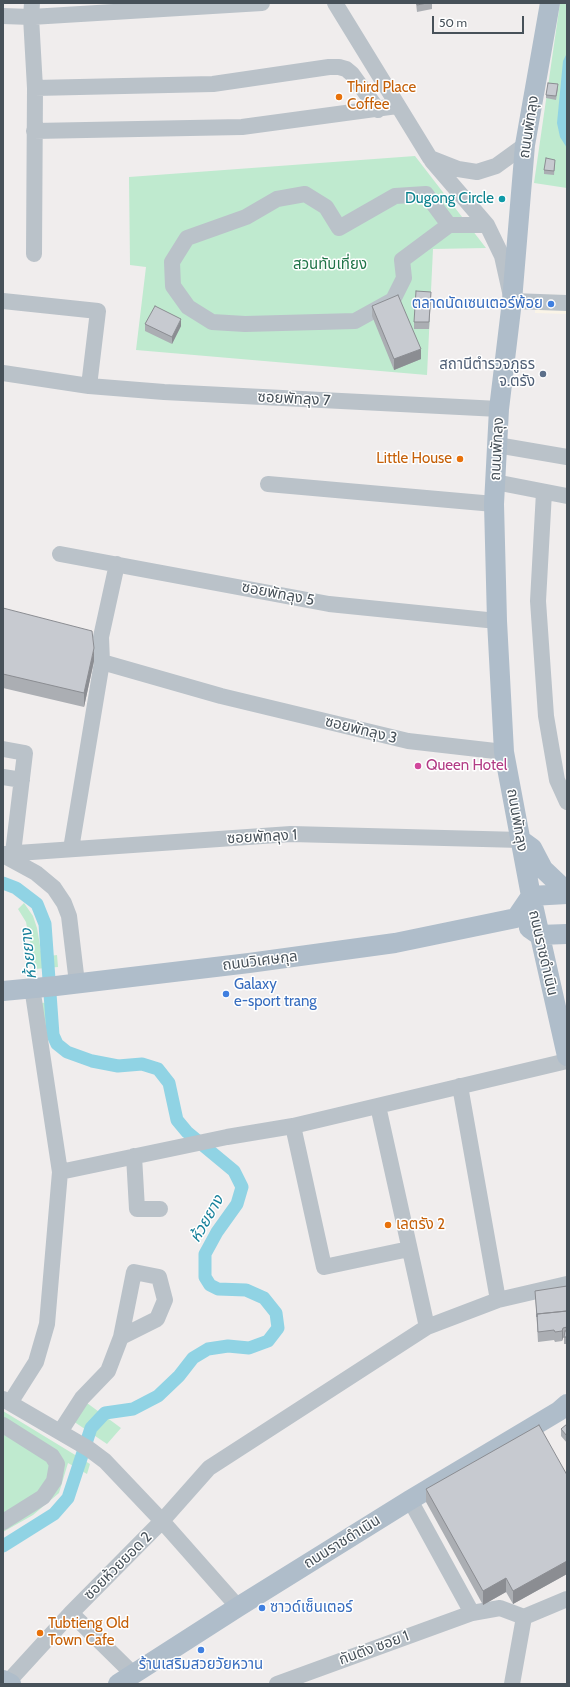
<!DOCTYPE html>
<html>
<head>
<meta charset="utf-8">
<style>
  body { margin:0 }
  #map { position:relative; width:570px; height:1687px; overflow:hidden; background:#f0eded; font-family:Cabin,sans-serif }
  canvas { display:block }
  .frame { position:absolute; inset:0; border:4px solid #475159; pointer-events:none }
  .scale { position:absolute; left:432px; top:16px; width:92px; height:18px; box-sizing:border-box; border:2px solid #475159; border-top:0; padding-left:5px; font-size:12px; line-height:14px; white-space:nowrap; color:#475159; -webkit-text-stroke:3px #fff; paint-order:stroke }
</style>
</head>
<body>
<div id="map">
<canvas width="570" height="1687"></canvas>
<div class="frame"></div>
<div class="scale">50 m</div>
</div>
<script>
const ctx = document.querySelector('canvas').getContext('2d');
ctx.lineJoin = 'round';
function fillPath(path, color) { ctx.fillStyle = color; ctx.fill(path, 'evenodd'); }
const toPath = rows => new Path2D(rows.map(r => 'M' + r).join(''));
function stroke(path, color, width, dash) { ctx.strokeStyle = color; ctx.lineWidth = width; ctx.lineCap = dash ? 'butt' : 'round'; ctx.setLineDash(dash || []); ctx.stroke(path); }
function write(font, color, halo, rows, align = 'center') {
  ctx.font = font + ' Cabin,"Noto Sans Thai",sans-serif'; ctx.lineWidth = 3; ctx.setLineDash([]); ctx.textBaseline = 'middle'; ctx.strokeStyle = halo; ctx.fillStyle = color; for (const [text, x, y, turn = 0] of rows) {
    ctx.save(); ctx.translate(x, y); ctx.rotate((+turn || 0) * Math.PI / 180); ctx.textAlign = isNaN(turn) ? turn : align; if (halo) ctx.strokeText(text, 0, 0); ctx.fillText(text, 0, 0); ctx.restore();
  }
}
const commercial = toPath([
  [536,294,567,295,567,314,535,313]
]);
const green = toPath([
  [560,3,567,3,567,188,534,183],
  [415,156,486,248,433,249,427,375,136,350,146,267,130,265,129,177],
  [24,903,33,916,37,928,42,957,57,955,58,967,35,969,26,922,18,909],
  [56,1002,57,1008,48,1009,51,1038,44,1039,40,1003],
  [87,1403,121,1428,107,1444,73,1421],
  [3,1411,90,1464,87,1474,68,1463,59,1493,33,1515,3,1532]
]);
const water = toPath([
  [567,53,567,148,560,137,557,123,563,61]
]);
const canal = toPath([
  [3,883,16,888,37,904,45,924,53,1035,57,1044,67,1052,92,1061,118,1066,142,1064,158,1069,169,1083,177,1120,187,1132,234,1171,242,1187,237,1204,217,1232,205,1254,205,1277,210,1285,218,1289,246,1290,264,1298,276,1313,278,1328,268,1341,249,1348,228,1346,208,1349,193,1358,179,1376,158,1396,133,1409,105,1413,91,1428,68,1498,54,1514,3,1546]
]);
const minor = toPath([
  [32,3,31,17,35,88,34,254],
  [335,3,430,158,458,169,477,172,496,166,525,145],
  [3,16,31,17,262,3],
  [35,88,213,84,329,67,339,67,346,69,352,74,378,110],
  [34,131,242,127,397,106],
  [432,161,487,225,502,256,512,301,567,303],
  [449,225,426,194,395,196,339,228,326,207,305,194,277,199,246,217,187,238,172,262,173,286,188,307,212,322,245,324,355,321,393,300,404,278,402,260,449,225,487,225],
  [3,301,98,311,89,386],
  [3,373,89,386,164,392,499,409],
  [497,445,567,457],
  [495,482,567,496],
  [268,484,494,504],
  [544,492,538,601,546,716,557,780,567,802],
  [60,554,329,604,497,621],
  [102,662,221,696,408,741,504,752],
  [3,749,25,753,13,853],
  [3,777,22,780],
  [71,849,102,662,101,637,117,564],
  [3,854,291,834,521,840],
  [3,855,36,873,54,888,64,903,69,916,77,983],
  [460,1086,498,1300],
  [378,1106,427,1327],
  [293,1126,324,1267,409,1249],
  [134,1156,137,1209,160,1209],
  [60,1172,227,1137,293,1126,567,1061],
  [3,1399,89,1449,105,1461,162,1521,238,1607],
  [10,1403,36,1362,47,1324,60,1172,32,987],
  [3,1425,52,1456,57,1464,54,1481,43,1497,3,1522],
  [60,1432,82,1398,108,1371,121,1337,134,1272,159,1277,165,1300,157,1319,121,1337],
  [410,1500,472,1613],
  [71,1613,133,1674],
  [8,1682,71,1613,162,1521,209,1468,427,1327,498,1300,567,1284],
  [277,1684,472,1613,500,1608,524,1617,567,1599],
  [512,1684,524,1617]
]);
const major = toPath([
  [550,3,525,145,512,301,499,409,494,504,497,621,504,752,531,896,567,1056],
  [521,840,532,848,543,869,562,887,567,889],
  [529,928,539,935,567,934],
  [3,991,56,986,249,963,395,943,516,918,531,896,567,894],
  [3,1680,11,1684],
  [118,1684,238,1607,410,1500,559,1411,567,1404]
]);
const wall = toPath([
  [416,3,432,3,432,9,417,12],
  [558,88,556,100,546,98,546,95],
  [555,163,554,175,544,174,544,170],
  [431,299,429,329,414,329,414,322],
  [372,306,421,359,394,370,372,316],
  [145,324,181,326,172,344,145,331],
  [3,608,94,661,84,707,3,688],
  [567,1286,567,1344,564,1344,564,1338,563,1338,562,1341,555,1342,554,1340,538,1342,535,1291],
  [567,1424,567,1443,561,1436,561,1429],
  [567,1475,567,1574,513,1604,506,1592,483,1605,426,1502,426,1489]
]);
const shadedWall = toPath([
  [181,319,181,326,172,344,172,337],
  [421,349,421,359,394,370,394,359],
  [94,648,94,661,84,707,84,693],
  [563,1328,563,1338,562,1341,562,1331],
  [567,1561,567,1574,513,1604,513,1591],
  [506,1578,506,1592,483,1605,483,1591]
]);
const building = toPath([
  [417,3,427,3,417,5,417,3],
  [548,83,558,84,556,96,546,95,548,83],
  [546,158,555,160,554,171,544,170,546,158],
  [416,291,431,292,429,322,414,322,416,291],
  [398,295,421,349,394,359,372,306,398,295],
  [155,306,181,319,172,337,145,324,155,306],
  [3,608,92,631,94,648,84,693,3,674,3,608],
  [567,1286,567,1311,537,1314,537,1317,535,1291,567,1286],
  [567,1311,567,1327,563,1328,562,1331,555,1332,554,1330,538,1332,537,1314,567,1311],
  [565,1331,567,1331,567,1337,564,1337,565,1331],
  [567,1424,567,1436,561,1429,567,1424],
  [539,1425,567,1475,567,1561,513,1591,506,1578,483,1591,426,1489,539,1425]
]);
const markers = [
  [339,97,4,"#e8710a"],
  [502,199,4,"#0f9aa8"],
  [551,304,4,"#3f7fe0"],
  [543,374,4,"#5c6f8a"],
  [460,459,4,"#e8710a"],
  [418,766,4,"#d1479c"],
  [226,994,4,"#3f7fe0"],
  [388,1225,4,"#e8710a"],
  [262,1608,4,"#3f7fe0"],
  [40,1633,4,"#e8710a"],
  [201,1650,4,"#3f7fe0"]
];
const foodNames = [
  ["Third Place",347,88],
  ["Coffee",347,105],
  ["Little House",452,459,"right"],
  ["เลตรัง 2",396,1225],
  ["Tubtieng Old",48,1624],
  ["Town Cafe",48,1641]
];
const streetNames = [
  ["ถนนพัทลุง",529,127,-81],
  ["ซอยพัทลุง 7",294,399,3],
  ["ถนนพัทลุง",497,449,-87],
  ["ซอยพัทลุง 5",278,594,11],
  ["ซอยพัทลุง 3",361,730,14],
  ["ถนนพัทลุง",517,820,80],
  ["ซอยพัทลุง 1",262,837,-3],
  ["ถนนราชดำเนิน",543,953,77],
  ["ถนนวิเศษกุล",260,961,-7],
  ["ถนนราชดำเนิน",342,1542,-32],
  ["ซอยห้วยยอด 2",118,1566,-45],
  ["กันตัง ซอย 1",374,1648,-20]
];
const cultureNames = [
  ["Dugong Circle",494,199]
];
const parkNames = [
  ["สวนทับเที่ยง",330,265]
];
const shopNames = [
  ["ตลาดนัดเซนเตอร์พ้อย",543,304,"right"],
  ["Galaxy",234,985],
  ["e-sport trang",234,1002],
  ["ซาวด์เซ็นเตอร์",270,1608],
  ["ร้านเสริมสวยวัยหวาน",201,1665,"center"]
];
const serviceNames = [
  ["สถานีตำรวจภูธร",535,365],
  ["จ.ตรัง",535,382]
];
const hotelNames = [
  ["Queen Hotel",426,766]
];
const waterNames = [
  ["ห้วยยาง",29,954,-96],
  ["ห้วยยาง",207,1219,-60]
];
fillPath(commercial, '#faf4e7');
fillPath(green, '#bfeacf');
fillPath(water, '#90d3e4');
stroke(canal, '#90d3e4', 13);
stroke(minor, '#bac2c9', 16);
stroke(major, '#afbdca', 20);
fillPath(wall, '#abaeb3');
fillPath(shadedWall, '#8b8d92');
fillPath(building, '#c7cad0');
stroke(building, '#8b8d92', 1);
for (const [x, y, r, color] of markers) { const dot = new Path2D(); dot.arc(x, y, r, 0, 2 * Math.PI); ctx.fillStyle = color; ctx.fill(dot); stroke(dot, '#fff', 1.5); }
write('15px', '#c56008', '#fff', foodNames, 'left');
write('15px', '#475159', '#fff', streetNames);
write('15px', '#0d838f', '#fff', cultureNames, 'right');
write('15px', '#1f7448', '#fff', parkNames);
write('15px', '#366cbe', '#fff', shopNames, 'left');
write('15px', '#4e5e75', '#fff', serviceNames, 'right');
write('15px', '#b23c85', '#fff', hotelNames, 'left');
write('italic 16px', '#18819b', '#fff', waterNames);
</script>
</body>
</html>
